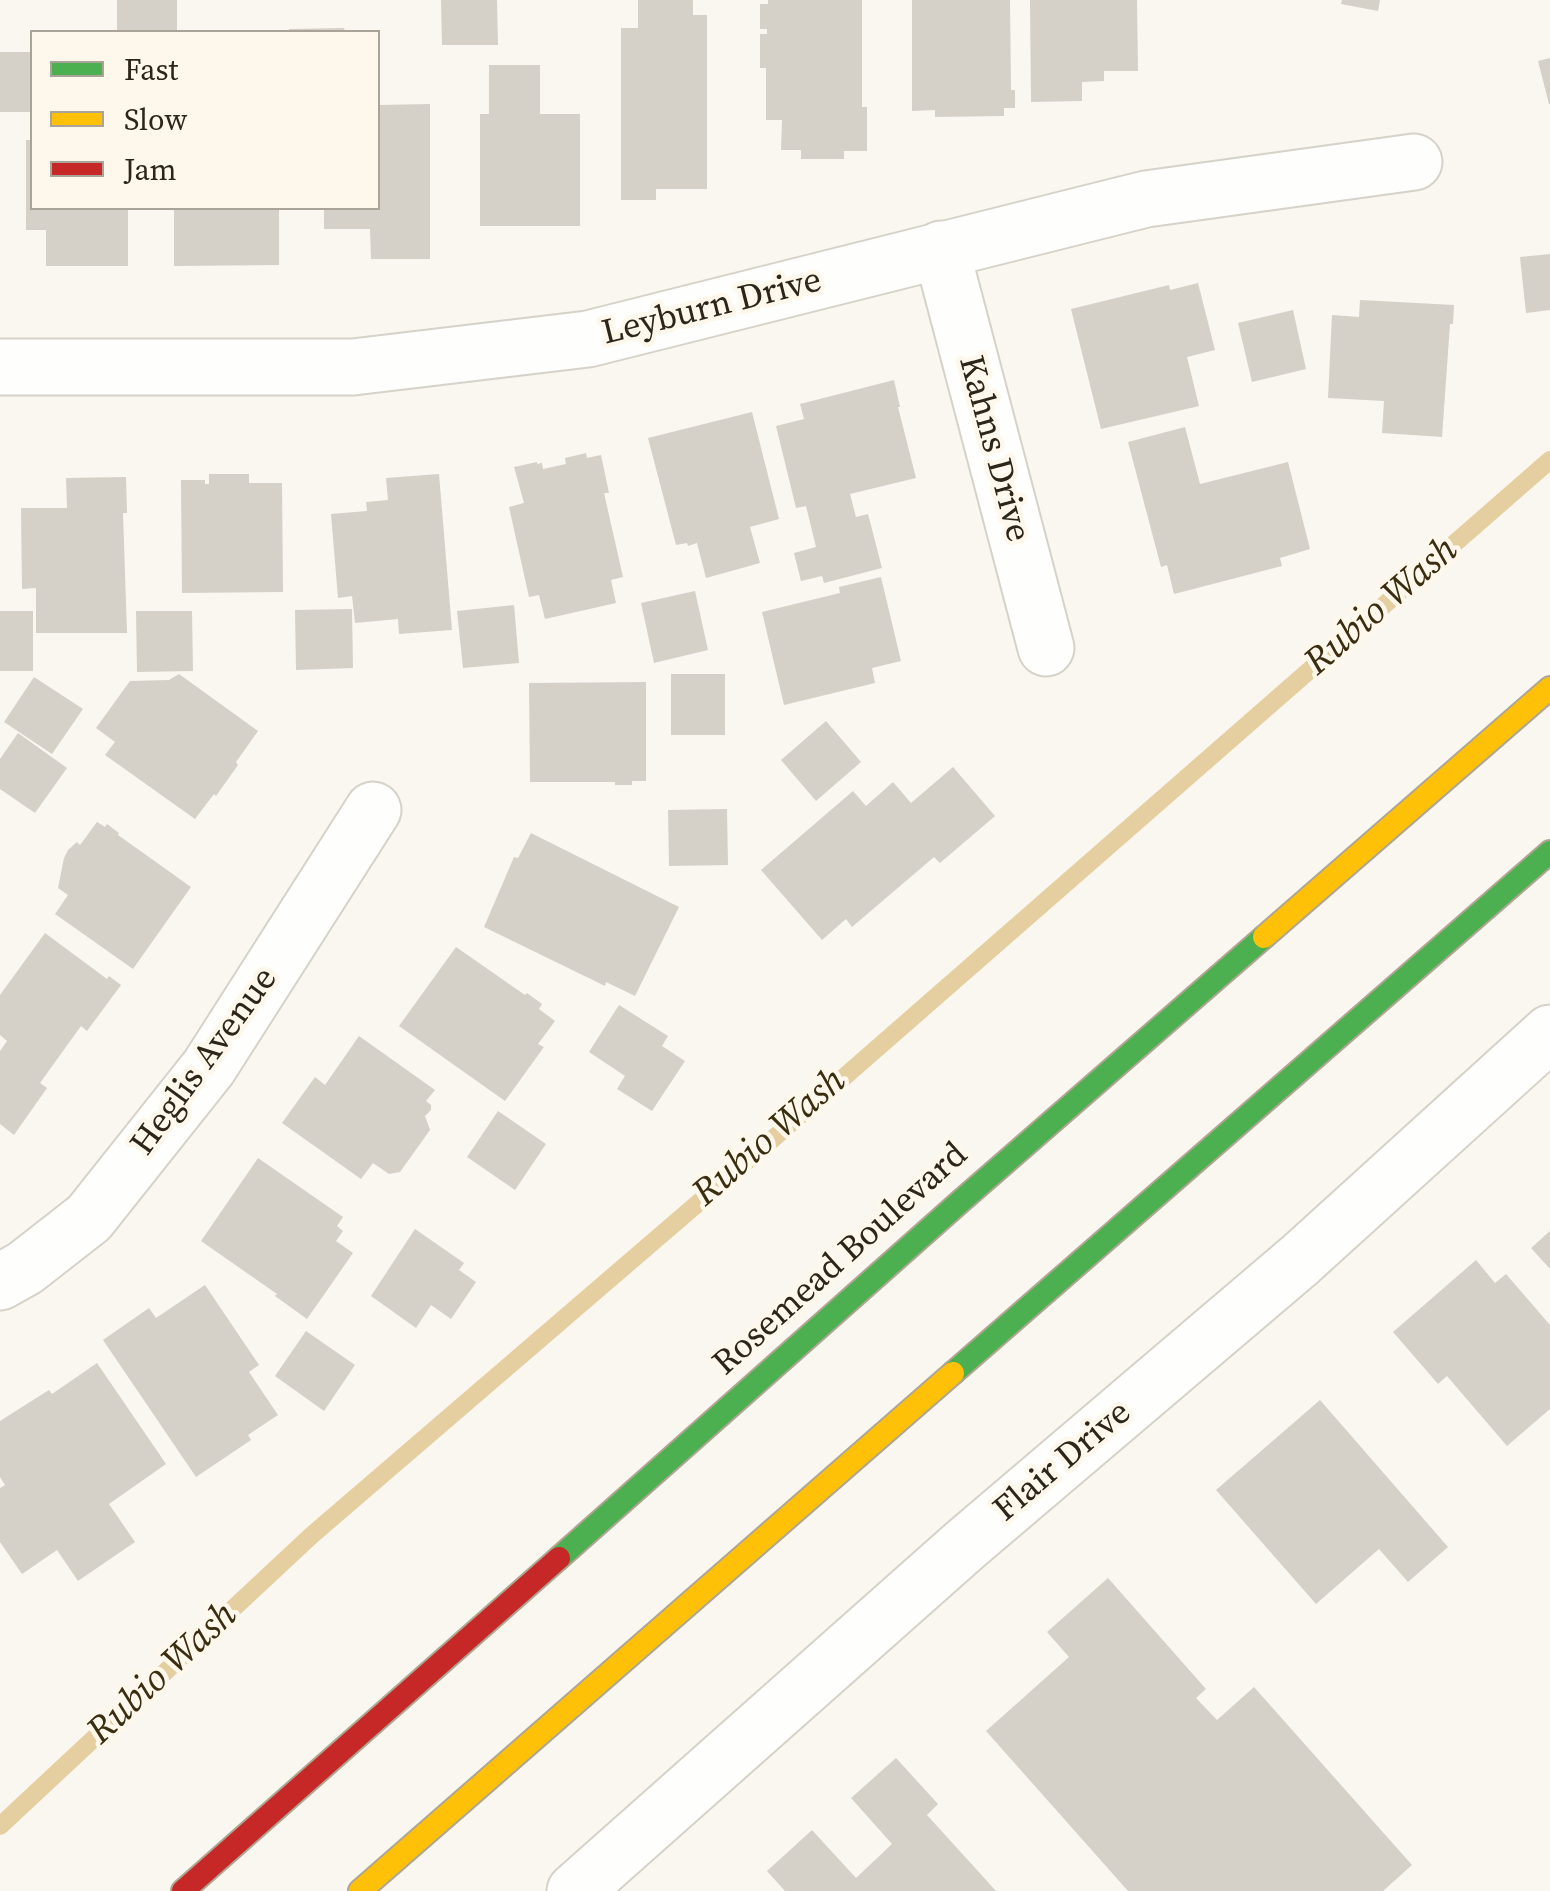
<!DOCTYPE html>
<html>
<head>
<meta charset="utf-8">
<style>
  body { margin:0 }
  #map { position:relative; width:1550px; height:1891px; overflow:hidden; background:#faf7f0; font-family:"Source Serif 4",serif }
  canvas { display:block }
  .legend { position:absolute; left:30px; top:30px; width:350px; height:180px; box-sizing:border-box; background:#fef8ec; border:2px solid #aaa498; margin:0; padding:12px 18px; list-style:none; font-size:30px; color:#2c261a }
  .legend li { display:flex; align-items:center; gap:20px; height:50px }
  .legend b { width:50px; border:2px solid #aaa498 }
</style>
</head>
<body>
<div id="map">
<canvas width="1550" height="1891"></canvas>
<ul class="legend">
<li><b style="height:12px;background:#4caf50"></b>Fast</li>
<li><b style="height:12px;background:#ffc107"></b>Slow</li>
<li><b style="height:12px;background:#c62828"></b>Jam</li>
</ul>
</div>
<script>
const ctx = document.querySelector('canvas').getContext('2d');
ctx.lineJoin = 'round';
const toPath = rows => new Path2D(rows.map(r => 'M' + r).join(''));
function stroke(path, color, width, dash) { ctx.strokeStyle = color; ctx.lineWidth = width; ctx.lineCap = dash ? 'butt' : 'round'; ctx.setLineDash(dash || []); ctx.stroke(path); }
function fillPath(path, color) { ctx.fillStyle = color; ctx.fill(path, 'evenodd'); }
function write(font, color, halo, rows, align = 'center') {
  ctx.font = font + ' "Source Serif 4",serif'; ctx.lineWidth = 9; ctx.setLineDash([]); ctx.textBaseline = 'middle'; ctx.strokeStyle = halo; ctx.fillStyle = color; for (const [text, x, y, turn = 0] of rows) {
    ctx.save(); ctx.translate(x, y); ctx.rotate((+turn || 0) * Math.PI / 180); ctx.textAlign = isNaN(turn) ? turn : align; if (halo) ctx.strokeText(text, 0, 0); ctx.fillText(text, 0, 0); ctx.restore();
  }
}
const stream = toPath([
  [0,1826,312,1535,811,1106,1550,460]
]);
const building = toPath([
  [117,0,177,0,177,32,117,32],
  [441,0,497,0,498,45,442,45],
  [638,0,693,0,693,15,707,15,707,189,656,189,656,200,621,200,621,28,638,28],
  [768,0,862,0,862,107,867,107,867,151,844,151,844,159,801,159,801,150,781,150,782,120,766,120,766,68,760,68,760,34,767,34,767,29,760,29,760,4,768,4],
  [912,0,1010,0,1011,90,1015,90,1015,108,1004,108,1004,116,935,117,935,110,912,111],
  [1030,0,1137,0,1138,71,1104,71,1104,81,1082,82,1082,101,1031,102],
  [1342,0,1380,0,1378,11,1341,4],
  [344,28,345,32,289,32,289,29],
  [0,52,32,52,32,112,0,112],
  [1550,58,1550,104,1549,104,1538,61],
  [489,65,540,65,540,114,580,114,580,226,480,226,480,114,489,114],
  [430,104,430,259,371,259,370,229,324,229,324,208,378,208,378,105],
  [26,140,32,140,32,208,128,208,128,266,46,266,46,230,26,230],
  [174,208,279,208,279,265,174,266],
  [1550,254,1550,310,1526,313,1520,257],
  [1198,283,1215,350,1187,357,1199,406,1101,429,1071,309,1169,285,1170,290],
  [1360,300,1454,305,1453,324,1450,324,1442,437,1382,433,1384,401,1328,398,1332,315,1359,317],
  [1293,310,1306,369,1252,382,1238,323],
  [894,380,900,407,898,407,916,478,850,494,856,517,868,514,882,568,824,583,822,576,801,581,794,553,816,547,806,506,796,508,776,426,804,419,800,404],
  [752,412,779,519,750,527,760,563,706,578,697,543,688,546,687,543,676,545,648,438],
  [1185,427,1200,484,1288,462,1310,549,1280,558,1282,566,1174,594,1167,565,1161,567,1128,442],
  [586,453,587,458,601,455,609,493,604,493,623,577,611,580,616,603,545,619,539,595,529,597,509,507,524,503,514,467,537,462,537,464,542,463,543,469,566,464,565,458],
  [209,474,249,474,249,483,282,483,283,592,182,593,181,480,205,480,205,484,209,484],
  [439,474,452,630,399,634,398,619,355,623,352,596,338,598,331,514,367,511,366,502,388,500,386,478],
  [126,477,127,513,123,513,127,633,36,633,36,588,22,589,21,508,67,508,66,478],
  [881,577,901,661,872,668,875,683,784,705,762,612,840,593,839,587],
  [695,591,708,650,654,663,641,603],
  [514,605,519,663,463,668,457,611],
  [352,609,353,668,296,670,295,610],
  [0,611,33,611,33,671,0,671],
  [136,611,192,611,193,671,137,672],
  [179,674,258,731,236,762,238,765,216,796,214,794,195,819,105,755,115,742,96,728,130,681,169,680],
  [671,674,725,674,725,735,671,735],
  [34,677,83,709,52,754,4,722],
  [646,682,646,781,632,781,632,785,615,785,615,782,530,782,529,683],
  [826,721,861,762,816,801,781,760],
  [18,733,67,768,35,813,0,789,0,759],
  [953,767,995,816,940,863,934,857,852,927,846,919,822,940,761,870,853,791,866,806,893,782,911,803],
  [727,809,728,865,669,866,668,810],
  [97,822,105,827,107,824,119,833,118,835,191,887,133,969,55,914,68,895,58,888,64,858,68,850,77,842,80,845],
  [531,833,679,907,635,996,606,982,605,986,484,927,514,857,518,858],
  [45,933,107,979,109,976,121,985,87,1031,81,1026,40,1083,47,1088,14,1135,0,1124,0,1051,7,1041,0,1035,0,995],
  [456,947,525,995,527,993,542,1004,539,1009,555,1021,538,1044,544,1047,505,1101,399,1026],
  [619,1005,668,1036,662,1046,685,1061,652,1111,617,1089,625,1076,589,1052],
  [359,1036,435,1090,426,1101,431,1105,431,1110,425,1116,430,1130,400,1172,389,1174,373,1163,361,1179,282,1123,315,1077,325,1085],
  [498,1111,546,1144,515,1190,467,1157],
  [258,1158,343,1217,337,1226,343,1231,336,1241,353,1253,307,1319,275,1296,277,1294,201,1241],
  [415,1229,464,1263,459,1270,476,1282,451,1319,431,1305,416,1328,371,1296],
  [1550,1231,1550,1269,1531,1248],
  [1476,1260,1495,1283,1506,1274,1550,1325,1550,1409,1507,1446,1447,1376,1438,1384,1393,1332],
  [205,1285,259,1365,249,1372,278,1415,248,1435,251,1440,196,1477,103,1340,149,1308,156,1318],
  [306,1331,355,1365,324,1411,275,1376],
  [97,1363,166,1464,109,1504,135,1542,78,1581,57,1550,22,1574,0,1542,0,1488,5,1485,0,1477,0,1421,49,1390,52,1394],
  [1320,1400,1448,1547,1408,1582,1379,1549,1316,1604,1216,1490],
  [1108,1578,1206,1689,1196,1698,1217,1720,1254,1687,1412,1865,1383,1891,1128,1891,986,1731,1069,1657,1047,1632],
  [896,1758,938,1804,927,1815,996,1891,785,1891,767,1871,812,1830,856,1878,892,1844,851,1798]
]);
const street = toPath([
  [941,249,1046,648],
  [0,367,353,367,588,339,1146,199,1414,162],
  [0,1282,25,1268,89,1218,209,1067,373,810],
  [575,1891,965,1545,1300,1260,1550,1033]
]);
const fast = toPath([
  [953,1373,1550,852],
  [559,1558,961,1201,1264,937]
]);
const slow = toPath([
  [1264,937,1550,688],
  [360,1891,953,1373]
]);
const jam = toPath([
  [183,1891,559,1558]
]);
const streetNames = [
  ["Leyburn Drive",712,308,-14],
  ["Kahns Drive",993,449,75],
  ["Heglis Avenue",205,1062,-54],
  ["Rosemead Boulevard",841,1260,-42],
  ["Flair Drive",1063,1462,-40]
];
const waterNames = [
  ["Rubio Wash",1382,607,-41],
  ["Rubio Wash",770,1138,-41],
  ["Rubio Wash",163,1674,-43]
];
stroke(stream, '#e5ce9f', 18);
fillPath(building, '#d5d0c8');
stroke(street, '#d6d2c9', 59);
stroke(fast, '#aea692', 26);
stroke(slow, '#aea692', 26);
stroke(jam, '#aea692', 26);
stroke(street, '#fefefd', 55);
stroke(fast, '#4caf50', 22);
stroke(slow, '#ffc107', 22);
stroke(jam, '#c62828', 22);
write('35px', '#2c261a', '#fef8ec', streetNames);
write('italic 38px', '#3b2e10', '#fef8ec', waterNames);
</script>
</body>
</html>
